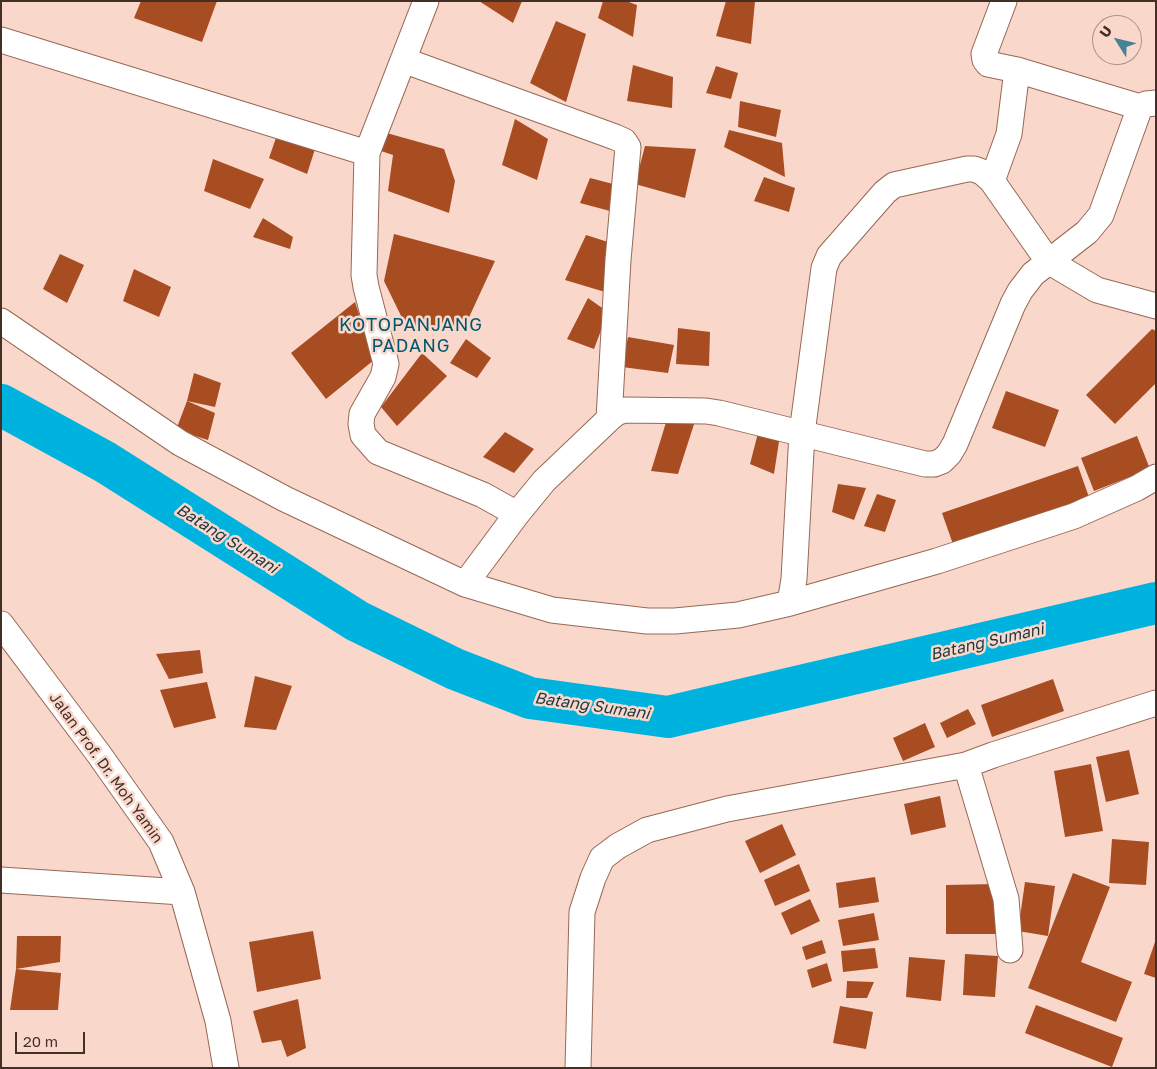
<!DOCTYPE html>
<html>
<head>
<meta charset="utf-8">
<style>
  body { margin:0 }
  #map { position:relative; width:1157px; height:1069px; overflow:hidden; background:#f9d8cb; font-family:"Golos Text",sans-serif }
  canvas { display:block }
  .frame { position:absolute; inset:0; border:2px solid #442f27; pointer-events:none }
  .north { position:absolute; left:1092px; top:15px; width:50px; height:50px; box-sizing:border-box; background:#f9d8cb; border:1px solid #b19489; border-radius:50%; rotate:306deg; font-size:14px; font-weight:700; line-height:20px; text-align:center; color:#442f27 }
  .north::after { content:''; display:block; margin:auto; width:18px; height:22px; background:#448298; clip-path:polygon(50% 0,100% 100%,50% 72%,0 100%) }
  .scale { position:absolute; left:15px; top:1032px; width:70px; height:22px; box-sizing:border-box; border:2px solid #442f27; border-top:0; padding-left:6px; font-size:15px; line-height:18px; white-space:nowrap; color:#442f27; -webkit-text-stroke:4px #f9d8cb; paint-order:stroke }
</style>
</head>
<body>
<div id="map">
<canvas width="1157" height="1069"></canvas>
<div class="frame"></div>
<div class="north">U</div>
<div class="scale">20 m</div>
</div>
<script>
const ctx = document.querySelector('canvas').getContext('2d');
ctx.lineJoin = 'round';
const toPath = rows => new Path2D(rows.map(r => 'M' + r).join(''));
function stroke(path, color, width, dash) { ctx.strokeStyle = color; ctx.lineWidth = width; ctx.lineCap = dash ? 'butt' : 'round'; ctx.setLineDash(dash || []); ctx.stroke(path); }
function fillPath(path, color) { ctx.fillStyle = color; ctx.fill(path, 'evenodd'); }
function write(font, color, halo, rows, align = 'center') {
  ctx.font = font + ' "Golos Text",sans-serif'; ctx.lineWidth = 5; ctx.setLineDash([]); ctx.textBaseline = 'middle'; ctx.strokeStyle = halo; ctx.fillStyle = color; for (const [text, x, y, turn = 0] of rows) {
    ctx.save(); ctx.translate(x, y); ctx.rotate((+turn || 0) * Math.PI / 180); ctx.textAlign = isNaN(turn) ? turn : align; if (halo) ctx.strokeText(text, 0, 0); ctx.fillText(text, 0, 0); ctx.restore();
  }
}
const river = toPath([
  [1,405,105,462,357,621,455,669,530,698,668,717,1156,603]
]);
const building = toPath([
  [141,1,217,1,202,42,134,18],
  [479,1,522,1,513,23],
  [603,1,626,1,637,5,633,37,598,18],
  [726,1,755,1,751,44,716,36],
  [556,21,586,34,566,102,530,83],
  [633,65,673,77,672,108,627,101],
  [716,66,738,73,731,99,706,93],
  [740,101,781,110,776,137,738,127],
  [515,119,548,139,537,180,502,165],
  [729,130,782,143,785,177,724,147],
  [278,132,316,146,307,174,269,158],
  [383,132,444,149,455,181,449,213,388,191,393,155,381,151],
  [645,146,696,149,685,198,635,184],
  [213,159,264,179,250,209,204,191],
  [764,177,795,188,789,212,754,201],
  [590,178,617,185,610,211,580,203],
  [263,218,293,237,290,249,253,237],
  [394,234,495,261,465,326,406,326,384,281],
  [586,235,608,242,605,292,565,280],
  [60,254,84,265,67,303,43,289],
  [134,269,171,287,159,317,123,301],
  [588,298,608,312,594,349,567,339],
  [355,302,374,360,326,399,291,353],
  [678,328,710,332,709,366,676,364],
  [1152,329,1156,331,1156,383,1115,424,1086,395],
  [628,337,674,345,668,373,622,367],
  [466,339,491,358,477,378,450,363],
  [422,353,447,376,397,426,381,407],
  [194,373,221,383,215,407,187,401,215,413,208,440,176,430,187,401],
  [1006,391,1059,410,1045,447,992,428],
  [668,416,696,418,678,474,651,471],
  [505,432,534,449,514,473,483,457],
  [758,433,780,435,774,474,750,464],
  [1137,436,1150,469,1094,491,1081,458],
  [1078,466,1090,500,954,547,942,513],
  [838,484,866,488,854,520,832,512],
  [877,494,896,500,885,532,864,526],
  [200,650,203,673,169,679,156,654],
  [255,676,292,686,276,730,244,727],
  [1053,679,1064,711,992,737,981,705],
  [207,682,216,718,174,728,160,690],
  [968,709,976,724,947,738,940,723],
  [925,723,935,747,903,761,893,738],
  [1129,750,1139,794,1106,802,1096,757],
  [1091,764,1103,831,1065,837,1054,771],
  [940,796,946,827,911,835,904,804],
  [782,824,796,855,760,873,745,841],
  [1112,839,1149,842,1146,885,1109,883],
  [799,864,810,891,775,906,764,880],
  [1073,873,1110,887,1081,962,1132,982,1116,1022,1028,988],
  [875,877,879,902,839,908,836,883],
  [1025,882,1055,886,1048,936,1018,931],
  [996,884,997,934,946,934,946,885],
  [810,899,820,921,791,935,781,913],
  [874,913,879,940,843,946,838,920],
  [313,931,321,979,257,992,249,942],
  [17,936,61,936,60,962,16,969],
  [822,940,826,953,806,960,802,947],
  [1155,942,1156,942,1156,978,1144,974],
  [875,948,878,968,843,972,841,951],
  [965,954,998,956,995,997,963,995],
  [909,957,945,960,941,1001,906,997],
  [827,963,832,981,812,988,807,970],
  [16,969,61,973,58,1010,10,1010],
  [847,981,874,982,867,998,846,998],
  [298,999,306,1048,287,1057,281,1040,262,1043,253,1011],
  [1036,1005,1123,1038,1112,1067,1025,1033],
  [840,1006,873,1012,866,1049,833,1043]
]);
const minor = toPath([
  [1004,1,984,54,985,60,988,64,1017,70,1140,107],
  [1,40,367,153,426,1],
  [403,60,615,137,624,141,628,147,618,260,609,419],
  [367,153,364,275,366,287,386,364,383,377,362,414,361,424,363,435,378,452,483,495,517,514],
  [992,181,1009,134,1017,70],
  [1,321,180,443,285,499,465,584,552,610,647,621,675,621,738,615,790,603,794,579,802,433,824,268,829,256,885,192,894,185,967,169,974,169,982,172,992,181,1048,261,1097,290,1156,306],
  [465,584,517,514,544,481,609,419,616,413,625,410,706,411,719,413,925,464,934,464,942,461,949,454,955,444,1013,304,1020,291,1033,274,1087,232,1101,215,1140,107,1146,104,1156,103],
  [790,603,937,561,1074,516,1137,488,1156,477],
  [1,624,98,753,161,842,182,892,218,1021,226,1068],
  [1,880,182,892],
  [1010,950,1006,899,966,765,993,755,1156,703],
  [578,1068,582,912,593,878,602,858,618,846,647,830,727,809,966,765]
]);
const streetNames = [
  ["Jalan Prof. Dr. Moh Yamin",106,768,54]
];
const waterNames = [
  ["Batang Sumani",227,539,32],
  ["Batang Sumani",987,642,-13],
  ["Batang Sumani",592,706,8]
];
const quarterNames = [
  ["KOTOPANJANG",411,325],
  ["PADANG",411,346]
];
stroke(river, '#00b3de', 42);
fillPath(building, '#a84c22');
stroke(minor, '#976854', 27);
stroke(minor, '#fff', 25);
write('15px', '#442f27', '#f9d8cb', streetNames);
write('italic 16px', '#1b3842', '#f9d8cb', waterNames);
ctx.letterSpacing = '1px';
write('18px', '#00576e', '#f9d8cb', quarterNames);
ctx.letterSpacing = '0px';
</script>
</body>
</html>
